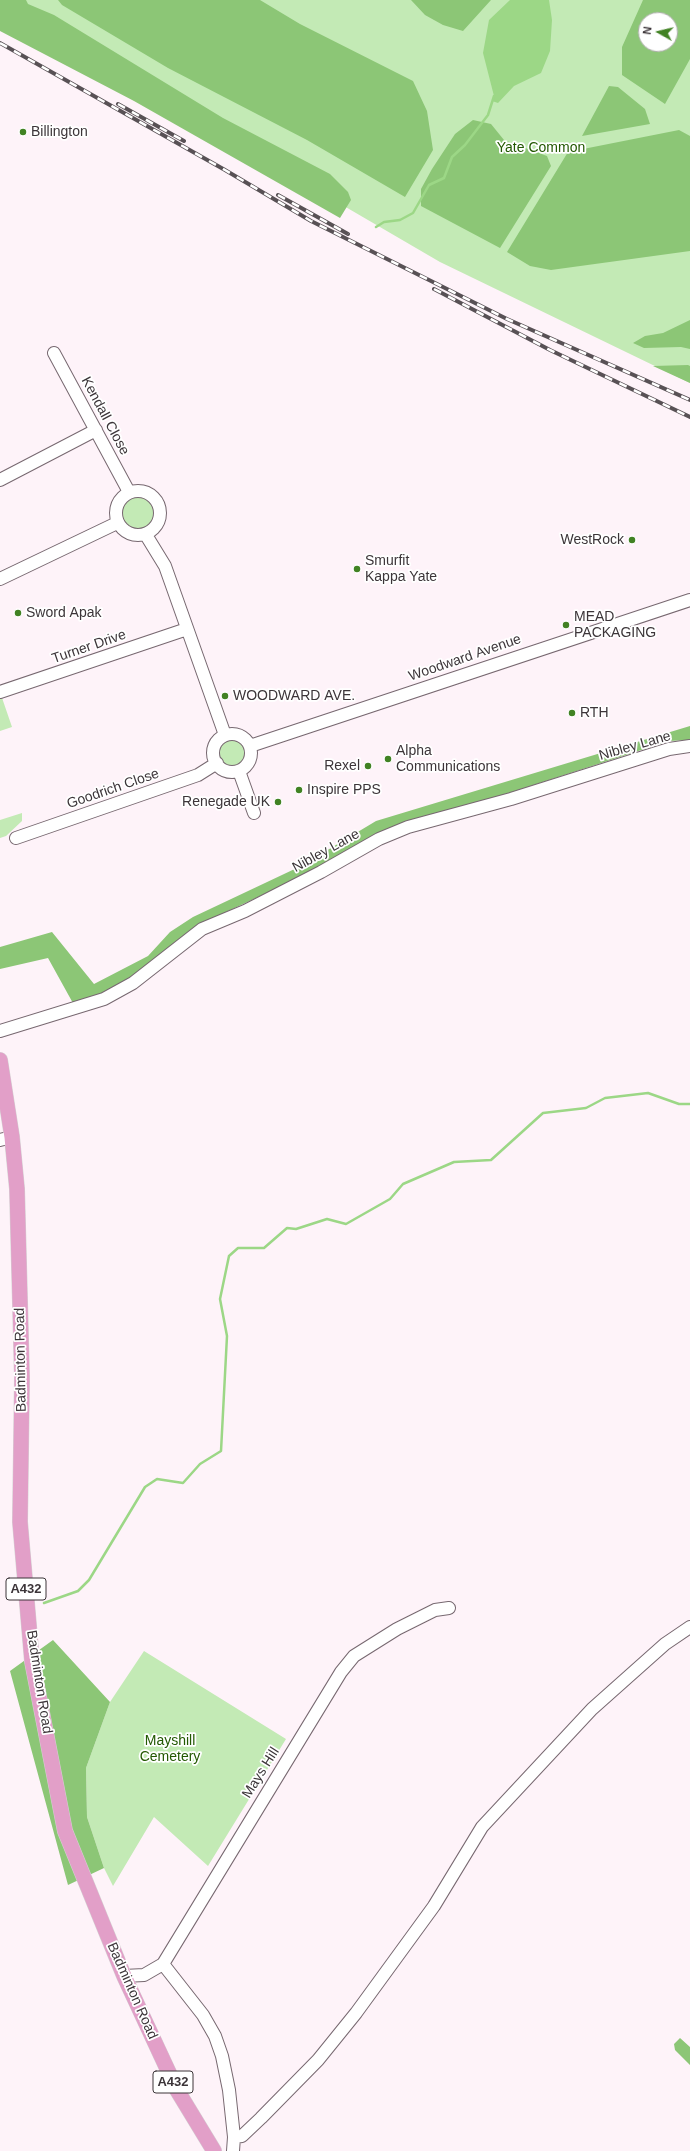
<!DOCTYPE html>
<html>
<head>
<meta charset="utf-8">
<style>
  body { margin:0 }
  #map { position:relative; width:690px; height:2151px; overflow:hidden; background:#fef3f9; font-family:Arial,sans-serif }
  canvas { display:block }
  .north { position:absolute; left:638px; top:12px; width:40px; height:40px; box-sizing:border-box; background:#fff; border:1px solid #b1aeb0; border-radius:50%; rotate:278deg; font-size:11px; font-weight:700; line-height:16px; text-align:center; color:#3c3539 }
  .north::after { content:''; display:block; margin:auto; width:14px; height:18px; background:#418223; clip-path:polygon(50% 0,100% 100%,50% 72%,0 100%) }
</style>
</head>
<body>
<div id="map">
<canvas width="690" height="2151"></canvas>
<div class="north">N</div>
</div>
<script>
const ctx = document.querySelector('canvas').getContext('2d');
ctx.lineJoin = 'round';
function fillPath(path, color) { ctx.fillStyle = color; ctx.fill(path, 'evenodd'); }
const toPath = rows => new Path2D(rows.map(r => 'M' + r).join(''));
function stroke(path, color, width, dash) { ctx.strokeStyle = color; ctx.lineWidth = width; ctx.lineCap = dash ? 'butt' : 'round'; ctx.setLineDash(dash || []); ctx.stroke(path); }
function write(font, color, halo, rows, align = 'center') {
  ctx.font = font + ' Arial,sans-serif'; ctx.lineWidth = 3.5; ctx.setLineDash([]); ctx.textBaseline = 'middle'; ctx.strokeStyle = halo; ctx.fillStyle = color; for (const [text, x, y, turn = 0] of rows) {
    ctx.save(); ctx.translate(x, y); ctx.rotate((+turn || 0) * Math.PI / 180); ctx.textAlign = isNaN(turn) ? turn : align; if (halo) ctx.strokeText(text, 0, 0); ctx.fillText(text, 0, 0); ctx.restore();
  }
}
const green = toPath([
  [0,0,690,0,690,383,440,262,217,132],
  [646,20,670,20,670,44,646,44],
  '120 513a18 18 0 1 1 36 0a18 18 0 1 1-36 0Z',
  [0,692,12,727,0,731],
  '219 752a14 14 0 1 1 28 0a14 14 0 1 1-28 0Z',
  [22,813,22,821,6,836,0,838,0,820],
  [144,1651,286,1739,208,1866,154,1817,113,1886,104,1868,87,1817,86,1768,110,1702]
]);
const forest = toPath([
  [0,0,26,0,28,4,54,15,223,118,330,174,348,192,351,200,340,218,134,101,0,31],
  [58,0,260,0,300,24,413,81,427,111,433,150,405,197,307,140,168,68,62,5],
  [411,0,491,0,463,31,443,25,425,15],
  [643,0,690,0,690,59,665,104,622,75,622,47],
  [646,20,670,20,670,44,646,44],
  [609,86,618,87,645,109,650,124,582,136],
  [473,120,491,124,504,140,547,156,551,166,500,248,421,206,421,189,432,169,455,134],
  [679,130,690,136,690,251,551,270,530,266,507,252,568,152],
  [690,320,690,349,681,347,644,348,633,343,645,336,663,333],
  [688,365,690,366,690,383,653,366],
  [690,726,690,740,669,741,509,793,405,822,375,834,305,875,194,927,136,974,94,1000,74,1005,48,958,0,969,0,947,52,932,94,984,148,956,170,932,193,917,301,866,376,821],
  [53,1640,110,1702,86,1768,87,1817,104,1868,68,1885,10,1671],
  [680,2038,690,2047,690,2065,675,2050,674,2044]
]);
const water = toPath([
  [510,0,549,0,552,20,550,51,541,73,514,86,498,103,492,101,494,96,483,53,489,20]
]);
const stream = toPath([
  [376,227,384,222,400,220,413,213,429,185,444,178,452,157,465,145,488,115,494,96],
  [44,1603,78,1591,89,1580,145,1487,157,1479,183,1483,200,1464,221,1451,227,1336,220,1299,229,1256,238,1248,264,1248,287,1228,296,1229,327,1219,346,1224,390,1199,403,1184,454,1162,491,1160,543,1113,586,1108,605,1098,648,1093,679,1104,690,1104]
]);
const minor = toPath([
  [54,353,129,492],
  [0,480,96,430],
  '116 513a22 22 0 1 1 44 0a22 22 0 1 1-44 0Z',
  [146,535,165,566,225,735],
  [0,579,117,523],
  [0,692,187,629],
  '213 753a19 19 0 1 1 38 0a19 19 0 1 1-38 0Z',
  [250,746,690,600],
  [239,771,254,813],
  [16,838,198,775,217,763],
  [0,1031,104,999,133,983,202,929,245,911,321,872,379,839,408,827,511,799,669,749,690,746],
  [0,1140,12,1137],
  [163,1964,203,2015,215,2036,222,2056,229,2090,234,2137,233,2151],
  [124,1976,144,1975,163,1964,341,1672,354,1656,397,1629,435,1610,449,1608],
  [234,2137,242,2136,261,2118,318,2060,356,2013,434,1906,482,1827,592,1709,665,1644,690,1627]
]);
const major = toPath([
  [0,1060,12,1137,17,1189,22,1378,20,1522,32,1661,65,1831,124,1976,177,2090,214,2151]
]);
const rail = toPath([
  [0,43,225,170,311,221,507,319,690,400],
  [118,104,184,141],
  [278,195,348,234],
  [434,289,550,350,690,417]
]);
const markers = [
  [23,132,4,"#418223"],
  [632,540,4,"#418223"],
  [357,569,4,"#418223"],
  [18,613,4,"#418223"],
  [566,625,4,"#418223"],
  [225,696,4,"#418223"],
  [572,713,4,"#418223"],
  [388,759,4,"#418223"],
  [368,766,4,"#418223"],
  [299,790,4,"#418223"],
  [278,802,4,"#418223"]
];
const shields = [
  [26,1589,40],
  [173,2082,40]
];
const shieldNames = [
  ["A432",26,1589],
  ["A432",173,2082]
];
const poiNames = [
  ["Billington",31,132],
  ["WestRock",624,540,"right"],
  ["Smurfit",365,561],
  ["Kappa Yate",365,577],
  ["Sword Apak",26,613],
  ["MEAD",574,617],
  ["PACKAGING",574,633],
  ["WOODWARD AVE.",233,696],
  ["RTH",580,713],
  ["Alpha",396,751],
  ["Communications",396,767],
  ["Rexel",360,766,"right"],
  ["Inspire PPS",307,790],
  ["Renegade UK",270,802,"right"]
];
const parkNames = [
  ["Yate Common",541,148],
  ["Mayshill",170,1741],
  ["Cemetery",170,1757]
];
const streetNames = [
  ["Kendall Close",105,416,62],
  ["Turner Drive",89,647,-19],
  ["Woodward Avenue",465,658,-19],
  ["Nibley Lane",635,746,-16],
  ["Goodrich Close",113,789,-19],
  ["Nibley Lane",326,851,-29],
  ["Badminton Road",21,1360,-91],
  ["Badminton Road",39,1682,81],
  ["Mays Hill",261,1773,-58],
  ["Badminton Road",132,1991,66]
];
fillPath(green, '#c3eab5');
fillPath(forest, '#8cc676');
fillPath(water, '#9cd786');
stroke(stream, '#9cd786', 2.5);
stroke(minor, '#776870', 14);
stroke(major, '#d4d3d3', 16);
stroke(minor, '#fff', 12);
stroke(major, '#e29fc8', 15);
stroke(rail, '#585155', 4);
stroke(rail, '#fff', 2.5, [8]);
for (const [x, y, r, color] of markers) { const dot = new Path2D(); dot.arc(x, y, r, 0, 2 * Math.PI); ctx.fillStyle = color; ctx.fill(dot); stroke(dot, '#fff', 1.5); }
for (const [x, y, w] of shields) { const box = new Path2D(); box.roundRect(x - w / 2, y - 11, w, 22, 3); ctx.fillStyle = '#fff'; ctx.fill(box); stroke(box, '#3c3539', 1); }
write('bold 13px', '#3c3539', null, shieldNames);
write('14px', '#3c3539', '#fff', poiNames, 'left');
write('14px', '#225801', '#fff', parkNames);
write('14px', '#3c3539', '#fff', streetNames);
</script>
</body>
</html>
